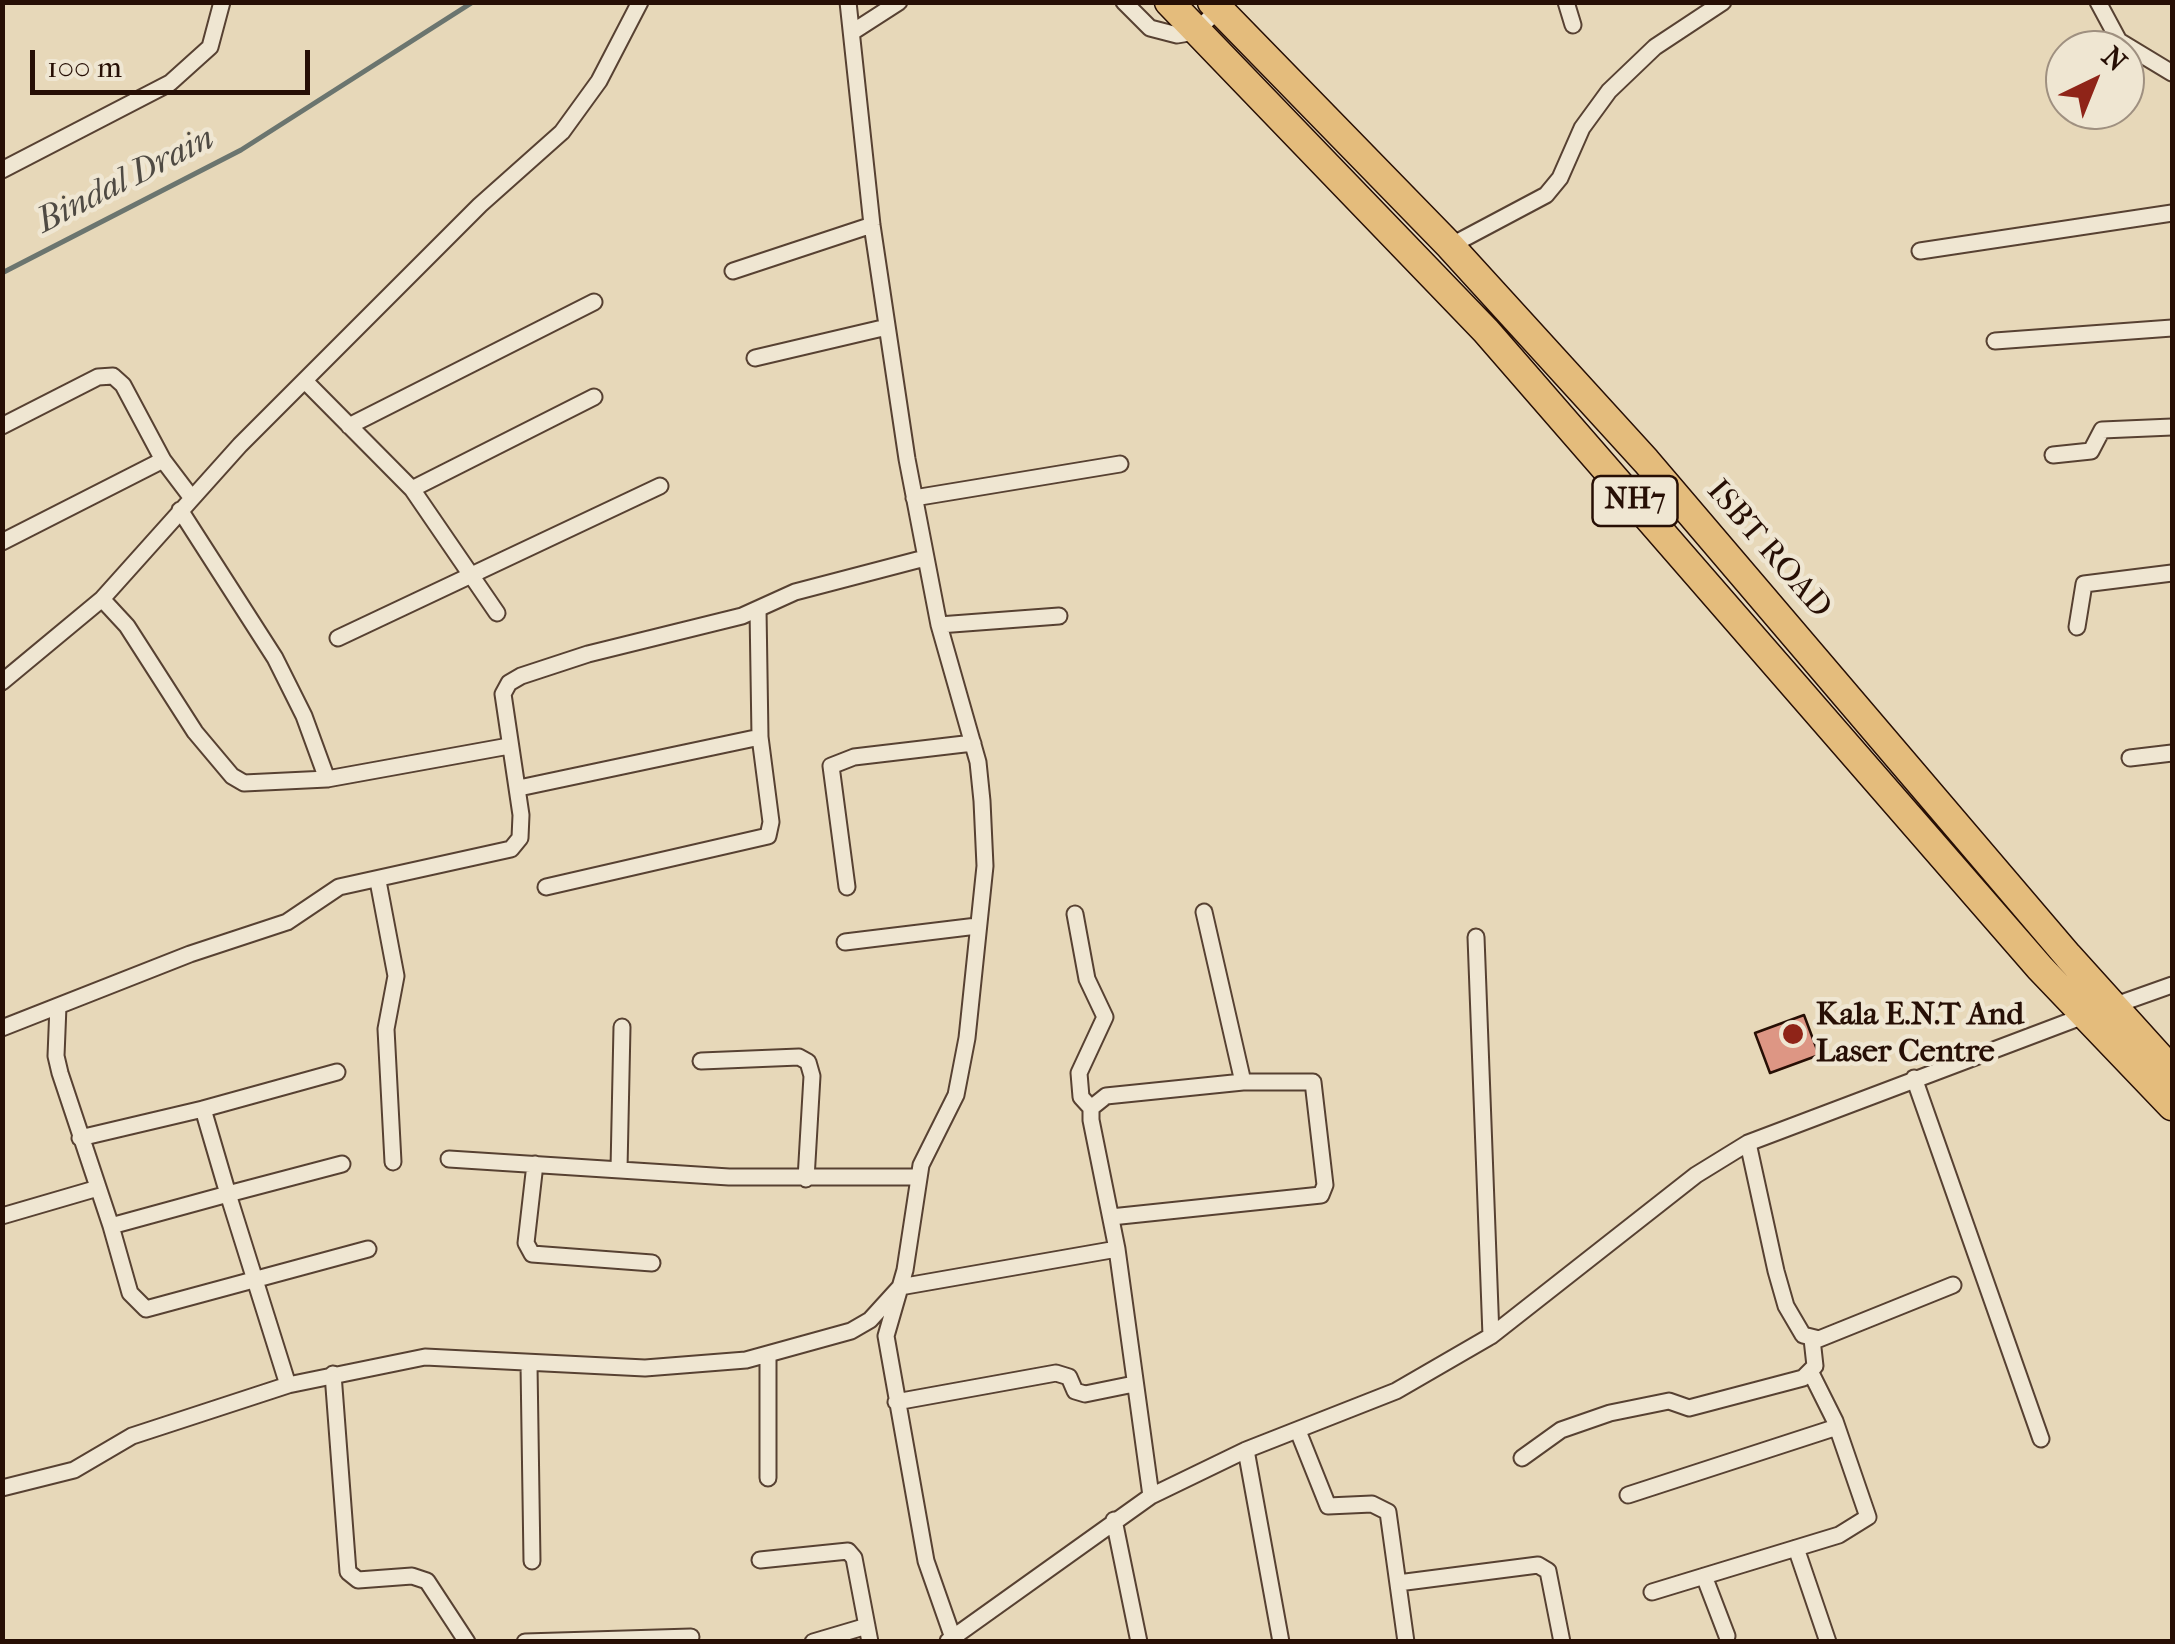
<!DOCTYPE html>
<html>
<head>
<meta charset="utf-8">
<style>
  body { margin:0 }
  #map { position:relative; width:2175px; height:1644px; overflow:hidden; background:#e7d8b9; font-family:"IM FELL French Canon",serif }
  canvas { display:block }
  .frame { position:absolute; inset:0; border:5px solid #270f05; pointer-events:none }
  .north { position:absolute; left:2045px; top:30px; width:100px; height:100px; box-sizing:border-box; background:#efe6d2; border:2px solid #9f9080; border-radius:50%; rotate:43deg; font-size:28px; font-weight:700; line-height:40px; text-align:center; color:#270f05 }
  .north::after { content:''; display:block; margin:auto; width:35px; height:45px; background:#8f2418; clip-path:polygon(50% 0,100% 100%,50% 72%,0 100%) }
  .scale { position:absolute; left:30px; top:50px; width:280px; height:45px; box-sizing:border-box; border:5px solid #270f05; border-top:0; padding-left:12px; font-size:30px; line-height:35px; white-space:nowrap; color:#270f05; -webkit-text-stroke:8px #efe6d2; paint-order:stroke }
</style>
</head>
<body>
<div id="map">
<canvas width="2175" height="1644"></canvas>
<div class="frame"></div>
<div class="north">N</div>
<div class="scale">100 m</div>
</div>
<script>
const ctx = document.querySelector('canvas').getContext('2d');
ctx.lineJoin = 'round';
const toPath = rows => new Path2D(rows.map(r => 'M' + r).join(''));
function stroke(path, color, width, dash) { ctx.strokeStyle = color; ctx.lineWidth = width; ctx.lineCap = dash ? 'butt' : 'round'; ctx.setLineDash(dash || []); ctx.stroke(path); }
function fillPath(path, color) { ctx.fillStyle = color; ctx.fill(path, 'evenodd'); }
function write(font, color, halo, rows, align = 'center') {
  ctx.font = font + ' "IM FELL French Canon",serif'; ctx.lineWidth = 9; ctx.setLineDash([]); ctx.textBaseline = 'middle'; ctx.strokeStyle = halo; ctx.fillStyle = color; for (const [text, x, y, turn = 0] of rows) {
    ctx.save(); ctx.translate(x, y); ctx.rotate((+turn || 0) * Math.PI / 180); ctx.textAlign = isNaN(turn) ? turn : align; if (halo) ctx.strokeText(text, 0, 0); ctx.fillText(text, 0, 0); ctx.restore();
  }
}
const stream = toPath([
  [2,273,241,150,473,2]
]);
const building = toPath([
  [1804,1015,1819,1055,1770,1073,1755,1033,1804,1015]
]);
const street = toPath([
  [848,2,872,225,907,459,939,625,978,762,982,801,985,866,967,1038,956,1095,921,1165,905,1270,886,1336,926,1561,953,1638],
  [1124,2,1150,28,1177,35,1195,32,1219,9],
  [1566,2,1573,25],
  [2098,2,2119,41,2172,73],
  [854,31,899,2],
  [2,170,170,83,210,47,222,2],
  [1450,246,1546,195,1560,178,1582,128,1609,91,1655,47,1723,2],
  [1920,251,2172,213],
  [733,271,872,225],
  [1995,341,2172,328],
  [755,358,887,327],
  [307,383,412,489,497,613],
  [2,426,98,377,113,376,123,385,163,460,191,497],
  [349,426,594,302],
  [2053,455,2091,451,2102,430,2172,427],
  [412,489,594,397],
  [914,498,1120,464],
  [180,510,275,658,304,716,327,779],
  [2,542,163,460],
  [102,599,127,626,195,732,232,776,244,783,327,779,509,746],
  [939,625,1059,616],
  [2077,627,2084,584,2172,573],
  [338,638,660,486],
  [2,682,102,599,240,445,480,205,562,132,599,81,640,2],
  [2130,758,2172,753],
  [519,788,760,737],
  [378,881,396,976,386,1029,393,1162],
  [546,887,768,836,771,822,760,737,758,609],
  [847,887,831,766,854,757,973,743],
  [1204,912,1243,1082],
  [1075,914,1087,979,1105,1017,1079,1073,1081,1097,1091,1108],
  [1476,937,1491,1336],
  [845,942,977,926],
  [58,1006,56,1056,60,1073,111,1226,228,1194,203,1109,337,1072],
  [2110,1007,2172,985],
  [2,1028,190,954,287,922,339,887,511,849,520,838,521,815,503,694,509,683,521,676,588,654,742,616,795,592,925,558],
  [701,1061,799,1057,808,1062,812,1076,806,1179],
  [1914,1078,2041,1439],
  [80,1138,203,1109],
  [1748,1143,1776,1271,1786,1306,1803,1335,1819,1339,1953,1285],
  [449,1159,729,1177,917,1177],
  [342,1164,228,1194,288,1385,425,1357,645,1368,746,1360,851,1331,870,1320,900,1287,1117,1249],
  [535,1164,526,1243,532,1254,652,1263],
  [619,1169,622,1027],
  [2,1216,98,1188],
  [1111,1217,1321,1195,1325,1185,1313,1082,1243,1082,1106,1096,1091,1108,1091,1120,1117,1249,1151,1496],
  [111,1226,130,1293,146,1309,368,1249],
  [529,1365,532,1561],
  [333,1374,348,1572,358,1580,412,1576,427,1581,467,1642],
  [896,1402,1056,1373,1069,1377,1075,1391,1085,1394,1134,1384],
  [1298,1431,1328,1506,1372,1504,1388,1512,1406,1642],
  [1246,1450,1281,1642],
  [1522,1458,1561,1430,1610,1413,1669,1401,1689,1408,1803,1378,1815,1366,1812,1339],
  [768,1478,768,1356],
  [2,1488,74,1470,132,1436,288,1385],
  [1628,1495,1837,1427],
  [1114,1520,1139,1642],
  [1796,1548,1828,1642],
  [760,1560,848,1551,854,1558,870,1642],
  [1704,1576,1727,1636],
  [1398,1583,1538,1565,1548,1571,1562,1642],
  [1652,1592,1839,1535,1868,1517,1835,1421,1811,1373],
  [948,1641,1151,1496,1246,1450,1396,1391,1491,1336,1696,1175,1748,1143,2089,1014],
  [525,1642,691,1637],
  [813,1642,867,1626]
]);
const highway = toPath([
  [1169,2,1486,331,2040,968,2172,1106],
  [1212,2,1450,246,1646,461,2068,956,2172,1071]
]);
const markers = [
  [1793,1034,12,"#8f2418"]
];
const shields = [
  [1635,501,85]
];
const shieldNames = [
  ["NH7",1635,501]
];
const streetNames = [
  ["ISBT ROAD",1768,550,49]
];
const poiNames = [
  ["Kala E.N.T And",1816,1016],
  ["Laser Centre",1816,1053]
];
const waterNames = [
  ["Bindal Drain",126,181,-27]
];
stroke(stream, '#6b756f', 5);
fillPath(building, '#dd9684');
stroke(building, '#270f05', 2.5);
stroke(street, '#574132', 19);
stroke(highway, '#270f05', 31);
stroke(street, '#efe6d2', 15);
stroke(highway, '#e4bc7c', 28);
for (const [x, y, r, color] of markers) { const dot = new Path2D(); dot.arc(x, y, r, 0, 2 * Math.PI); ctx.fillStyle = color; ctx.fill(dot); stroke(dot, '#efe6d2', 4); }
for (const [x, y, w] of shields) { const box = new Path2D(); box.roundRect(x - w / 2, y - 25, w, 50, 8); ctx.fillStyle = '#efe6d2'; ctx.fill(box); stroke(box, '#270f05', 2.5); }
write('bold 30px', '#270f05', null, shieldNames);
write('32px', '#270f05', '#efe6d2', streetNames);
write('bold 32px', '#270f05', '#efe6d2', poiNames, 'left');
write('italic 35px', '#4f4a43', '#efe6d2', waterNames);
</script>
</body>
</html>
